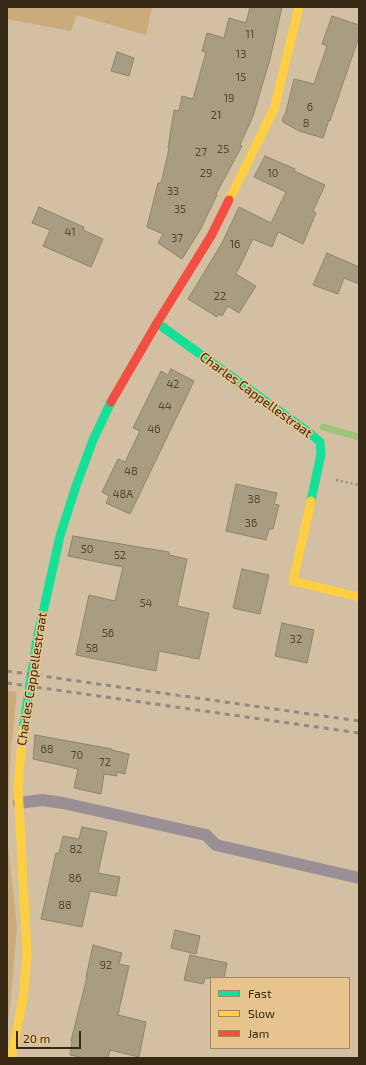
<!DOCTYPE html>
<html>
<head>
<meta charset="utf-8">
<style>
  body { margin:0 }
  #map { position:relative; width:366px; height:1065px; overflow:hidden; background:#d3bfa1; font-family:"Exo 2",sans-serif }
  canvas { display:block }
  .frame { position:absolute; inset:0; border:8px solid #372913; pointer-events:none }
  .legend { position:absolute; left:210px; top:977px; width:140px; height:72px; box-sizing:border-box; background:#e7c38d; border:1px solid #a1855c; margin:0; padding:5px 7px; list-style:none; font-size:12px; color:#372913 }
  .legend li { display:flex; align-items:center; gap:8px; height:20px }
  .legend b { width:20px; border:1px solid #a1855c }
  .scale { position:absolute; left:16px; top:1031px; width:65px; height:18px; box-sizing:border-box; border:2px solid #372913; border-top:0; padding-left:5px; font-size:12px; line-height:14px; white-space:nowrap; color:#372913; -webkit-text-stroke:3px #e7c38d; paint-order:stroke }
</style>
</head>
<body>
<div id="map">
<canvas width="366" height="1065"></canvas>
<div class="frame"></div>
<ul class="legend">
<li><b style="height:5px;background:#16e098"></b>Fast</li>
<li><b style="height:5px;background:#ffcf43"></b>Slow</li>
<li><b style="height:5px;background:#f24e42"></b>Jam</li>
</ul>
<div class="scale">20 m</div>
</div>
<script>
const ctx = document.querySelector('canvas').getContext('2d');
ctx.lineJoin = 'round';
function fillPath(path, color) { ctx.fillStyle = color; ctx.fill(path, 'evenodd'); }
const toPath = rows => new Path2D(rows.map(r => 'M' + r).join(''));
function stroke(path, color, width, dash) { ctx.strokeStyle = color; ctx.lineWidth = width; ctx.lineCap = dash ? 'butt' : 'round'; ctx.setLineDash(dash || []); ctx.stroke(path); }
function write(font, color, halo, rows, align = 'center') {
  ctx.font = font + ' "Exo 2",sans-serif'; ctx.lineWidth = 3.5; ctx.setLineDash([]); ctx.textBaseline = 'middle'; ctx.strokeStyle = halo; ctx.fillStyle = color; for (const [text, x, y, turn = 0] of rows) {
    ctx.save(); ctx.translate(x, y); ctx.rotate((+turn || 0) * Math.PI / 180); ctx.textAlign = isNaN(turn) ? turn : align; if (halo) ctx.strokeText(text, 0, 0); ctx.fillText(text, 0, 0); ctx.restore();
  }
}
const green = toPath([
  [7,7,152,7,146,35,77,15,71,31,7,19],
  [7,691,17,692,11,748,7,836,17,928,10,1006,7,1026]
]);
const stream = toPath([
  [323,427,359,437]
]);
const building = toPath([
  [250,7,282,7,270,59,253,116,240,145,242,146,216,194,217,195,200,230,182,259,158,243,163,234,147,227,158,183,161,183,169,149,168,148,174,110,179,111,182,96,193,99,206,52,202,51,207,33,224,38,229,18,246,23,250,7],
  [332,16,359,25,359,37,330,121,329,120,323,138,299,131,283,122,282,120,286,112,294,79,314,84,327,46,322,44,332,16],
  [117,52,134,58,129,76,111,71,117,52],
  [265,156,295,169,294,171,325,185,313,211,316,213,303,244,278,232,272,247,253,239,236,274,256,286,239,313,228,306,222,316,219,314,217,317,188,299,222,243,239,207,271,223,286,192,254,177,265,156],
  [39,207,84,227,83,230,103,239,91,267,43,246,50,230,32,223,39,207],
  [327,253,359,267,359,284,344,278,338,294,313,285,327,253],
  [171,369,194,381,130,514,106,503,109,496,102,492,118,459,125,462,140,431,133,428,161,371,168,375,171,369],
  [236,484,277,493,274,504,279,505,273,529,269,529,266,540,226,531,236,484],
  [73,536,169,552,169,555,187,559,177,606,209,613,199,659,159,651,156,671,76,655,89,595,115,601,123,567,68,556,73,536],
  [242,569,269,575,260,614,233,608,242,569],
  [282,623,314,630,307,663,275,656,282,623],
  [35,735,112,749,112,750,129,754,125,774,117,772,117,776,104,774,101,794,74,788,78,769,33,759,35,735],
  [82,827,107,832,98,873,120,877,116,896,90,891,82,927,41,919,56,853,59,853,63,836,79,839,82,827],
  [175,930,200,936,196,954,171,948,175,930],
  [93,945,122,953,119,964,129,966,118,1015,146,1022,139,1057,110,1050,108,1058,85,1058,70,1055,72,1041,71,1041,87,977,86,977,93,945],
  [190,955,227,963,224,978,205,978,203,984,184,980,190,955]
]);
const path = toPath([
  [336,480,359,485]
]);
const lane = toPath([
  [19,803,42,800,63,803,206,835,216,845,359,878]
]);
const fast = toPath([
  [157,323,311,434,320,442,321,454,311,501],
  [23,729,37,639,60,536,76,486,93,440,111,402]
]);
const slow = toPath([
  [229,200,274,109,299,7],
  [311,501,293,581,359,597],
  [11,1058,23,999,27,954,18,786,23,729]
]);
const jam = toPath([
  [111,402,157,323,211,236,229,200]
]);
const rail = toPath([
  [7,671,359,721],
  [7,683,359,733]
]);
const numberNames = [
  ["11",250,34],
  ["13",241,54],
  ["15",241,77],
  ["19",229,98],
  ["6",310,107],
  ["21",216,115],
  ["8",306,123],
  ["25",223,149],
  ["27",201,152],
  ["29",206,173],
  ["10",273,173],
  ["33",173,191],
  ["35",180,209],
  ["41",70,232],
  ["37",177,238],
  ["16",235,244],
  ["22",220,296],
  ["42",173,384],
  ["44",165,406],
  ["46",154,429],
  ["48",131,471],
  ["48A",123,494],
  ["38",254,499],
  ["36",251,523],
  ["50",87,549],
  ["52",120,555],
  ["54",146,603],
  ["56",108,633],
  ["32",296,639],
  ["58",92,648],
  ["68",47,749],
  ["70",77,755],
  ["72",105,762],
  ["82",76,849],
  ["86",75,878],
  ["88",65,905],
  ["92",106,965]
];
const streetNames = [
  ["Charles Cappellestraat",256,395,36],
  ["Charles Cappellestraat",32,679,-81]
];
fillPath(green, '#cbab79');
stroke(stream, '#9ec47c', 7);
fillPath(building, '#a89c83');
stroke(building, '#8f846b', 1);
stroke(path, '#998e8c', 2.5, [2, 3]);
stroke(lane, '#9a8f95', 12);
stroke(fast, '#16e098', 9);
stroke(slow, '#ffcf43', 9);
stroke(jam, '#f24e42', 9);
stroke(rail, '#928886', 3, [5, 5]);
write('11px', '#53462f', null, numberNames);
write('13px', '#372913', '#e7c38d', streetNames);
</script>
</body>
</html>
